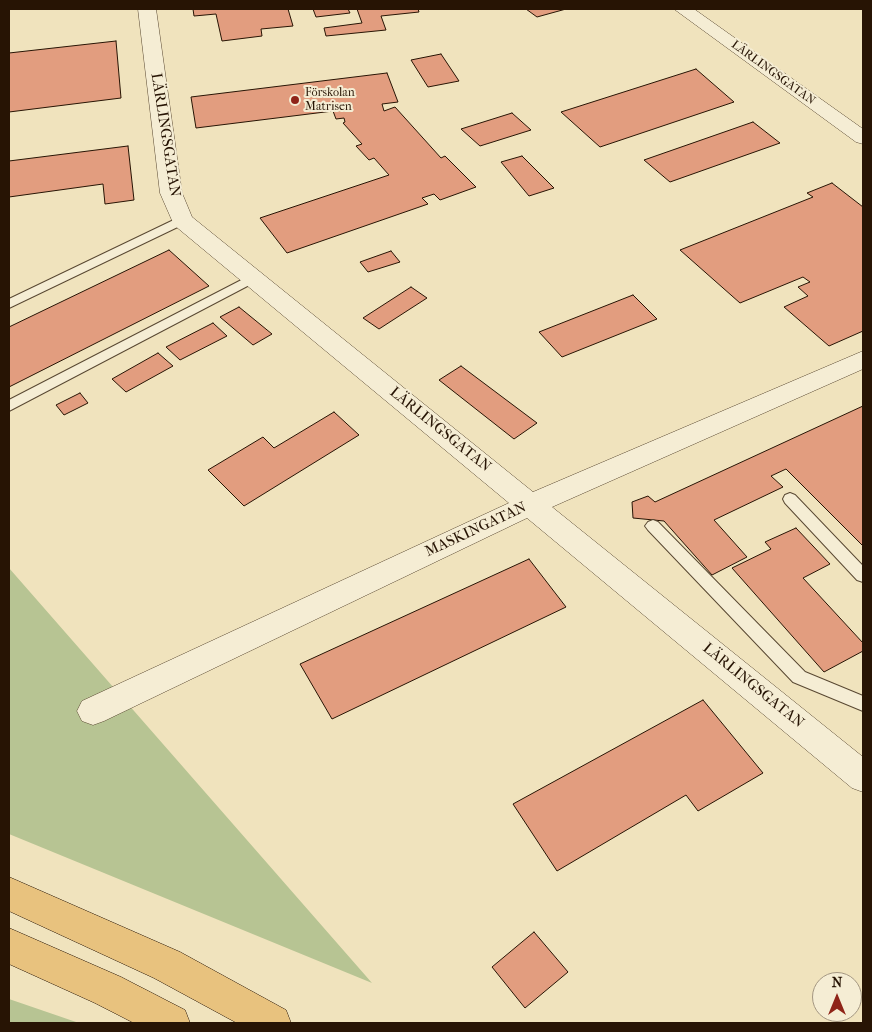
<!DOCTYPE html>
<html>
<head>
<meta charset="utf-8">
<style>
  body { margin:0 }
  #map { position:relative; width:872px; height:1032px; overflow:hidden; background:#f0e3bd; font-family:"IM FELL French Canon",serif }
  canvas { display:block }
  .frame { position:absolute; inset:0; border:10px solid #271404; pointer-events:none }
  .north { position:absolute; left:812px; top:972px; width:50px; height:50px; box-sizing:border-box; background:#f5edd4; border:1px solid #a39681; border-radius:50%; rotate:0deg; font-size:14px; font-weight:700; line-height:20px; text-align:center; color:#271404 }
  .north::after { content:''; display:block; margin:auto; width:18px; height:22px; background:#8f2418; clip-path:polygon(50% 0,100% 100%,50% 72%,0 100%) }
</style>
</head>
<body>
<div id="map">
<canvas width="872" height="1032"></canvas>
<div class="frame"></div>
<div class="north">N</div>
</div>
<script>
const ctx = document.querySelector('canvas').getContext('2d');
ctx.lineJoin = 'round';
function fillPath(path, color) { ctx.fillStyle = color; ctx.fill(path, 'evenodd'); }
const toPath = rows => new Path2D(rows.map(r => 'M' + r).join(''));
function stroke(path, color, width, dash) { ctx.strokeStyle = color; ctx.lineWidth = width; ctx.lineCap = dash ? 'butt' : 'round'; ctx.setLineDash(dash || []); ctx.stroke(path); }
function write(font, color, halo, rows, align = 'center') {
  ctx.font = font + ' "IM FELL French Canon",serif'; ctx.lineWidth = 4; ctx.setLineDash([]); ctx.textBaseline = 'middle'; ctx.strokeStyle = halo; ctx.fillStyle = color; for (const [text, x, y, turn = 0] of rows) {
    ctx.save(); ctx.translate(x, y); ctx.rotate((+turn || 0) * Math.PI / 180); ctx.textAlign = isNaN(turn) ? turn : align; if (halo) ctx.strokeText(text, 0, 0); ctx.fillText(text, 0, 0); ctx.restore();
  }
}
const green = toPath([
  [9,568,372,983,9,834],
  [9,999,79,1023,9,1023]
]);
const building = toPath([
  [193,9,288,9,293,26,261,29,262,36,222,41,216,14,194,16,193,9],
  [313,9,348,9,350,13,316,17,313,9],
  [357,9,418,9,419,12,381,16,386,30,326,36,324,28,362,23,357,9],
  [526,9,566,9,537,17,526,9],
  [116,41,121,98,9,112,9,53,116,41],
  [441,54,459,81,428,87,411,60,441,54],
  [696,69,734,102,600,147,561,112,696,69],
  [387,73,398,102,382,104,384,111,395,107,441,158,445,156,476,187,440,200,434,194,422,198,428,204,287,253,260,218,389,175,374,158,369,160,356,146,362,144,343,123,345,122,344,118,336,119,333,111,196,128,191,97,387,73],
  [512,113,531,130,480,146,461,129,512,113],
  [753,122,780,143,670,182,644,160,753,122],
  [128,146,134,200,105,204,103,184,9,197,9,161,128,146],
  [522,156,554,188,529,196,501,162,522,156],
  [832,183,863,207,863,331,829,346,784,307,808,296,798,287,810,282,803,277,740,303,680,250,813,197,807,193,832,183],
  [169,250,209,286,9,387,9,327,169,250],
  [391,251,400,262,368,272,360,262,391,251],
  [411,287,427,298,379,329,363,318,411,287],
  [633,295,657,319,562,357,539,332,633,295],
  [239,307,272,334,253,345,220,317,239,307],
  [213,323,227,336,180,360,166,347,213,323],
  [158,353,173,366,126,392,112,379,158,353],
  [461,366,537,423,514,439,439,380,461,366],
  [80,393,88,403,64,415,56,405,80,393],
  [863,406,863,546,786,469,771,476,783,487,714,520,747,557,712,575,664,521,633,518,632,502,648,496,655,502,863,406],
  [334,412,359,435,244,506,208,470,263,437,274,448,334,412],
  [796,528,830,564,803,578,863,643,863,651,824,672,732,568,771,549,765,542,796,528],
  [529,559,566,607,332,719,300,664,529,559],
  [703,700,763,773,698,811,686,795,557,871,513,804,703,700],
  [534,932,568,972,525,1008,492,967,534,932]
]);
const lane = toPath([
  [182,216,186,217,186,223,9,308,9,299,182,216],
  [253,274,259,278,257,281,9,411,9,400,253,274],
  [790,493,795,495,863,566,863,582,857,580,785,503,783,499,785,495,790,493],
  [653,520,658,522,805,672,863,696,863,711,793,682,648,530,645,526,648,522,653,520]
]);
const street = toPath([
  [138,9,156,9,182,193,192,217,533,492,863,351,863,369,552,507,863,757,863,792,852,788,527,518,104,721,93,725,82,721,77,711,82,701,509,503,174,225,160,193,138,9],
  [674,9,694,9,863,129,863,144,856,142,674,9]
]);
const highway = toPath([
  [9,877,180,952,286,1010,291,1023,237,1023,154,978,9,911,9,877],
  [9,928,121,977,185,1010,190,1023,134,1023,95,1003,9,964,9,928]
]);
const markers = [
  [295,100,5,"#8f2418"]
];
const farStreetnames = [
  ["LÄRLINGSGATAN",773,73,36]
];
const farPoinames = [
  ["Förskolan",305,93],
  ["Matrisen",305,107]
];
const streetNames = [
  ["LÄRLINGSGATAN",165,135,81],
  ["LÄRLINGSGATAN",440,430,39],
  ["MASKINGATAN",476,530,-25],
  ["LÄRLINGSGATAN",753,686,39]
];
fillPath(green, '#b7c493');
fillPath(building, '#e29d7f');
stroke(building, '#271404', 1);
stroke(lane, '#594832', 2);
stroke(street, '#594832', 1);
stroke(highway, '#271404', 1);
fillPath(lane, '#f5edd4');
fillPath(street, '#f5edd4');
fillPath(highway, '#e8c27e');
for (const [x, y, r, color] of markers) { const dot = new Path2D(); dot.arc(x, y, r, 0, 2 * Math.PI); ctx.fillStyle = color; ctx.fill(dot); stroke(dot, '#f5edd4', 2); }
write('12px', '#271404', '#f5edd4', farStreetnames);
write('12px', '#271404', '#f5edd4', farPoinames, 'left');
write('15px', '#271404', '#f5edd4', streetNames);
</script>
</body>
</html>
